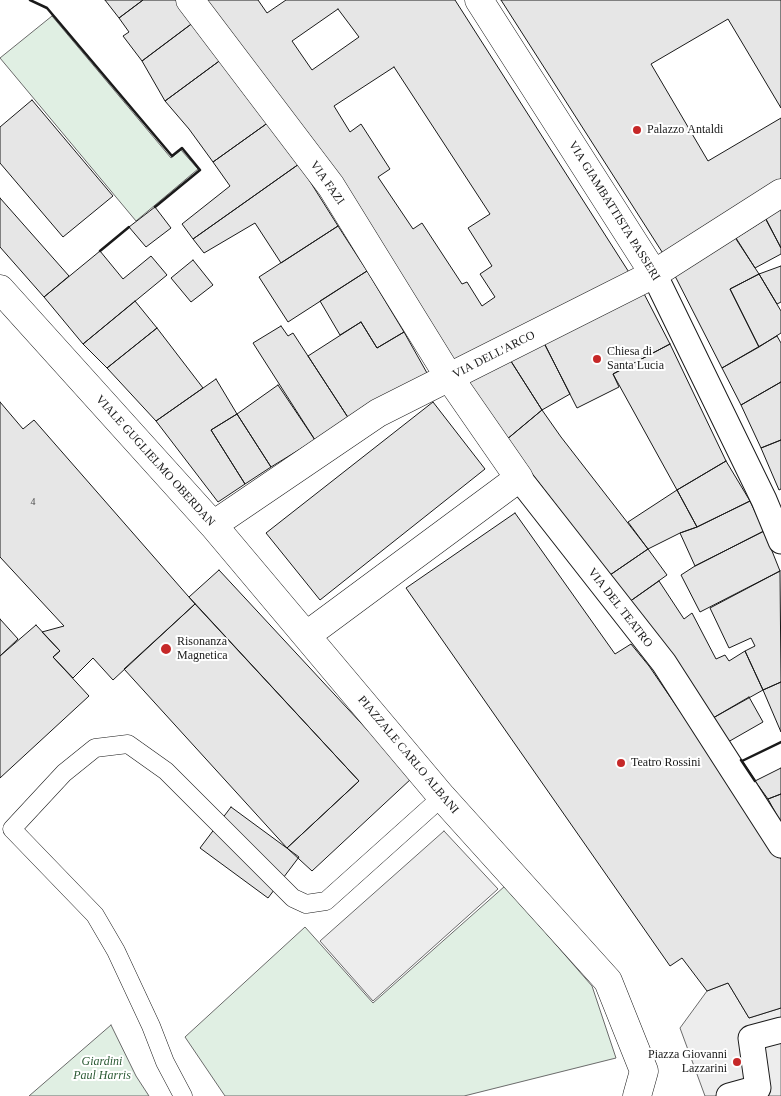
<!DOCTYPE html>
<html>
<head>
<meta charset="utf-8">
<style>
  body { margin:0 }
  canvas { display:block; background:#fff }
</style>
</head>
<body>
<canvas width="781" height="1096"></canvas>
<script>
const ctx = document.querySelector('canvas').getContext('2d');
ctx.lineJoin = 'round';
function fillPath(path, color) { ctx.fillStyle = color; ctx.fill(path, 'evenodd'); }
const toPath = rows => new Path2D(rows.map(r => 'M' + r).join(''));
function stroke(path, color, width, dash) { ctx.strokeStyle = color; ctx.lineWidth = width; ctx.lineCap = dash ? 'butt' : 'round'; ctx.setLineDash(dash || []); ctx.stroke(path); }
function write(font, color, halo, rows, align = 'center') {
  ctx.font = font + ' Georgia,serif'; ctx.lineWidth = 4; ctx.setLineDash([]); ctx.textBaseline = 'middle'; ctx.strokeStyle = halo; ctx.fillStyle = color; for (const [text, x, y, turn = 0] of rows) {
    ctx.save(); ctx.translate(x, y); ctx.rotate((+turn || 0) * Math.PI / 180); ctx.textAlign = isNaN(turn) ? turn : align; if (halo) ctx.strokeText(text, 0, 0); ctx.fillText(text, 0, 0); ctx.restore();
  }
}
const green = toPath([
  [52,16,171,158,181,150,198,169,136,221,0,58,52,16],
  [505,886,592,986,616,1058,464,1096,225,1096,185,1037,305,927,373,1003,505,886],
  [111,1025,136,1076,149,1096,29,1096,111,1025]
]);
const parking = toPath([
  [444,831,498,889,373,1001,320,941,444,831],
  [728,983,749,1018,781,1008,781,1096,705,1096,680,1028,707,991,728,983]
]);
const building = toPath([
  [105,0,143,0,119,18,105,0],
  [143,0,177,0,194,22,142,61,123,36,129,32,119,18,143,0],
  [203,0,258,0,267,13,286,0,455,0,632,277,452,365,203,0],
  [338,9,359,37,312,70,292,41,338,9],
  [394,67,490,214,468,228,492,266,480,274,495,297,482,306,467,282,462,284,422,223,413,229,378,177,390,169,361,124,350,132,334,106,394,67],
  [501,0,781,0,781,108,728,19,651,64,708,161,781,118,781,179,664,255,501,0],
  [194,22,222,59,165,101,142,61,194,22],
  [222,59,269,122,213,162,189,129,165,101,222,59],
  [32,100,113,196,63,237,0,163,0,127,32,100],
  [269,122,299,164,193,239,182,224,230,186,213,162,269,122],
  [299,164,338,226,281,263,255,223,204,253,193,239,299,164],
  [0,198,69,276,44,297,0,247,0,198],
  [781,205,781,248,764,216,781,205],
  [155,207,171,228,146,247,129,227,155,207],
  [766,219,781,248,781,254,755,268,736,238,766,219],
  [338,226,367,271,288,322,259,277,338,226],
  [734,236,759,274,730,289,759,347,722,368,675,276,734,236],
  [100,251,123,279,151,256,167,275,83,344,44,297,100,251],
  [193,260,213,285,191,302,171,278,193,260],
  [781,266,781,302,777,304,759,274,781,266],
  [367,271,404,332,377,348,361,322,340,335,320,301,367,271],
  [759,274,781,311,781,333,759,347,730,289,759,274],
  [640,286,670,344,613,374,619,387,577,408,541,337,640,286],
  [135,301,157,328,107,368,83,344,135,301],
  [361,322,377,348,404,332,427,373,349,419,308,356,361,322],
  [281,326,288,336,293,333,349,419,315,440,253,343,281,326],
  [157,328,203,388,156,421,107,368,157,328],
  [777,336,781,343,781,382,741,405,722,368,777,336],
  [541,337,570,394,542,410,507,355,541,337],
  [670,344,726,461,677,490,613,374,670,344],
  [507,355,542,410,506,440,462,378,507,355],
  [216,379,237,414,211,430,245,484,218,502,156,421,216,379],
  [781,382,781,440,761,448,741,405,781,382],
  [278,385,315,440,271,467,237,414,278,385],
  [0,402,23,429,34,420,195,604,113,680,93,658,73,678,53,657,60,651,42,632,64,626,0,557,0,402],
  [433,402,485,469,320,600,266,533,433,402],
  [542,410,561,437,648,549,610,575,506,440,542,410],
  [237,414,271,467,245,484,211,430,237,414],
  [781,440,781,489,779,490,761,448,781,440],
  [726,461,750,501,697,527,677,490,726,461],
  [677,490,697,527,680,533,648,549,628,522,677,490],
  [750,501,764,531,695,566,680,533,697,527,750,501],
  [515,513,615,654,631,644,649,666,781,859,781,1008,749,1018,728,983,707,991,682,958,670,966,406,588,515,513],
  [764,531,780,571,700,612,681,575,695,566,764,531],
  [648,549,667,575,629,602,610,575,648,549],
  [219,570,412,778,312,871,287,848,359,781,189,597,219,570],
  [780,571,781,682,763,690,745,651,755,646,751,638,729,648,710,608,780,571],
  [659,581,684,619,692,613,716,659,725,655,729,661,745,651,763,690,713,718,629,602,659,581],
  [195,604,359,781,287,848,124,669,195,604],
  [0,619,18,639,0,656,0,619],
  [36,625,60,651,53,657,89,696,0,778,0,656,36,625],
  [781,682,781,732,763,690,781,682],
  [749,697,763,722,728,742,713,718,749,697],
  [781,768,781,794,768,799,755,781,781,768],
  [781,794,781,823,768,799,781,794],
  [231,807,299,857,268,898,200,848,231,807]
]);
const service = toPath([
  [183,1096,165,1062,151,1026,116,951,95,915,12,829,64,773,95,748,128,744,166,771,293,898,306,904,326,901,442,797]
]);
const pedestrian = toPath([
  [654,274,764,500,781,541],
  [519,478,664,663,781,845],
  [729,1096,758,1088,751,1038,781,1030]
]);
const minor = toPath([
  [190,0,331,186,449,377,519,478,307,635],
  [479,0,654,274],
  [0,289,213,525,442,797,608,981,644,1071,637,1096],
  [213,525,378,413,654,274,781,193]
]);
const wall = toPath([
  [30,0,47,8,172,156,182,148,200,170,155,207],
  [100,251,129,227],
  [741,760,755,781],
  [742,761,781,742]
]);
const markers = [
  [637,130,5,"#c62828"],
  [597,359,5,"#c62828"],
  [166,649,6,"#c62828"],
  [621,763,5,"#c62828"],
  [737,1062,5,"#c62828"]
];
const numberNames = [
  ["4",33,502]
];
const poiNames = [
  ["Palazzo Antaldi",647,130],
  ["Chiesa di",607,352],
  ["Santa Lucia",607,366],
  ["Risonanza",177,642],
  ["Magnetica",177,656],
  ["Teatro Rossini",631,763],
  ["Piazza Giovanni",727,1055,"right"],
  ["Lazzarini",727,1069,"right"]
];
const streetNames = [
  ["VIA FAZI",327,183,55],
  ["VIA GIAMBATTISTA PASSERI",614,211,58],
  ["VIA DELL'ARCO",494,355,-27],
  ["VIALE GUGLIELMO OBERDAN",155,461,48],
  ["VIA DEL TEATRO",620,608,52],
  ["PIAZZALE CARLO ALBANI",408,755,50]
];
const parkNames = [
  ["Giardini",102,1062],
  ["Paul Harris",102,1076]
];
fillPath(green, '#e0efe3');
stroke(green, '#6a6a6a', 1);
fillPath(parking, '#ededed');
stroke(parking, '#6a6a6a', 1);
fillPath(building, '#e6e6e6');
stroke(building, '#1a1a1a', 1);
stroke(service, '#1a1a1a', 19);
stroke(pedestrian, '#1a1a1a', 27);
stroke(minor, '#1a1a1a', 29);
stroke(service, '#fff', 18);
stroke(pedestrian, '#fff', 25);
stroke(minor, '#fff', 28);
stroke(wall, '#1a1a1a', 2.5);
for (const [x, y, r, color] of markers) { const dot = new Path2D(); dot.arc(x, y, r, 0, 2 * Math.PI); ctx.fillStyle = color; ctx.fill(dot); stroke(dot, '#fff', 2); }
write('10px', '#4d4d4d', null, numberNames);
write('12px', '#1a1a1a', '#fff', poiNames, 'left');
write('12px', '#1a1a1a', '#fff', streetNames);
write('italic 12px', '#2b5a34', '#fff', parkNames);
</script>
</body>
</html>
